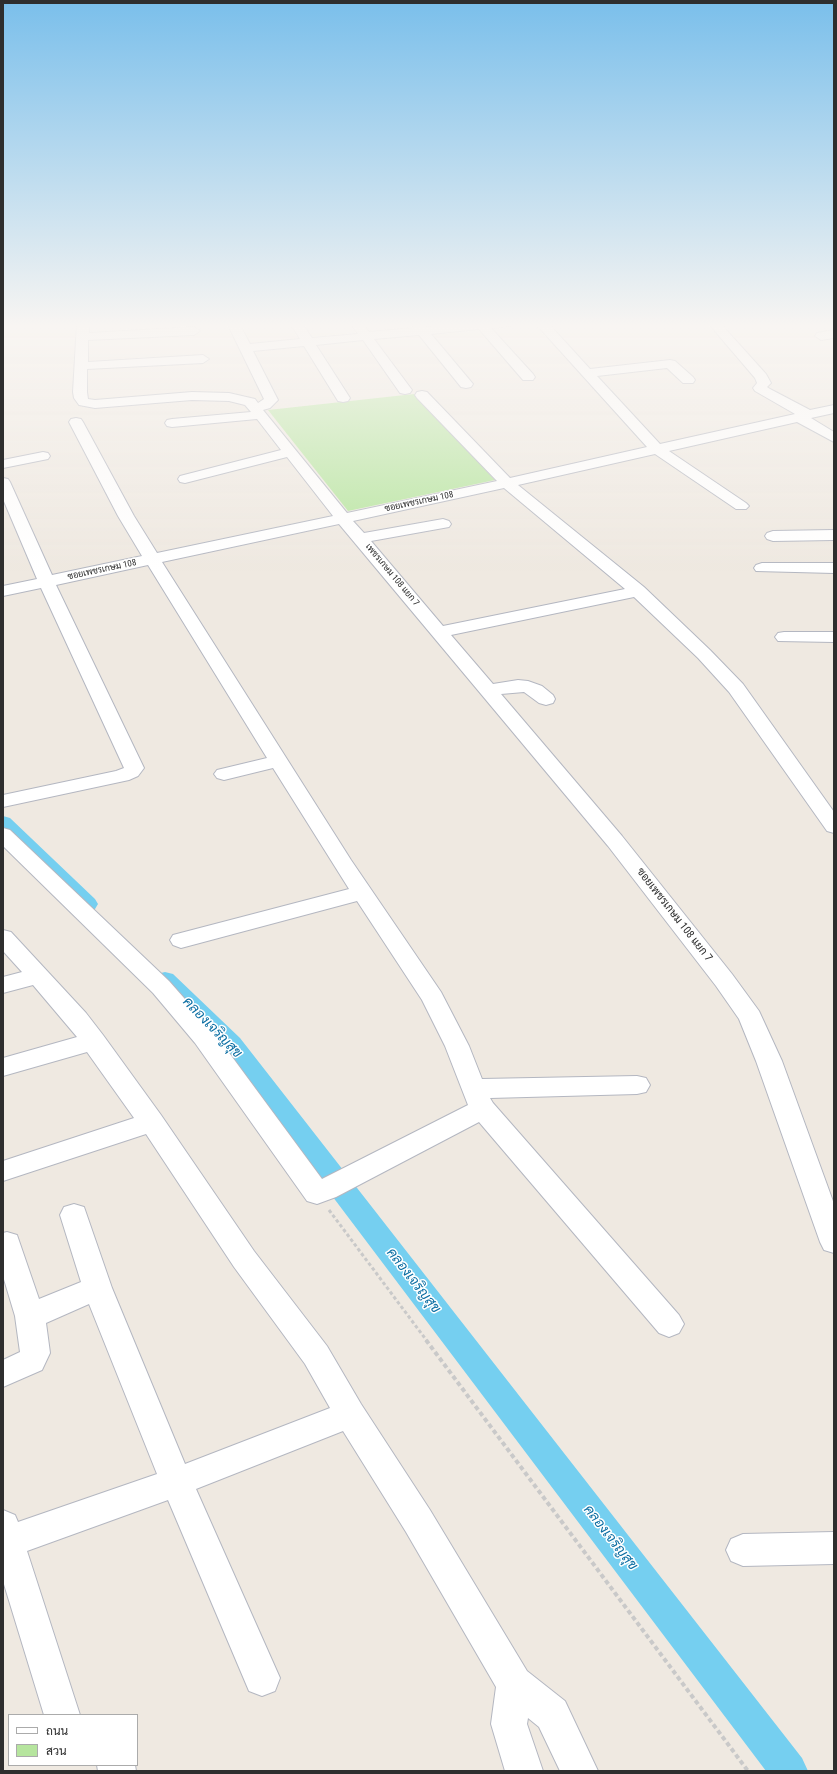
<!DOCTYPE html>
<html>
<head>
<meta charset="utf-8">
<style>
  body { margin:0 }
  #map { position:relative; width:837px; height:1774px; overflow:hidden; background:#efe9e1; font-family:"Roboto Condensed",Sarabun,sans-serif }
  canvas { display:block }
  .frame { position:absolute; inset:0; border:4px solid #2e2e2e; pointer-events:none }
  .legend { position:absolute; left:8px; top:1714px; width:130px; height:52px; box-sizing:border-box; background:#fff; border:1px solid #ababab; margin:0; padding:5px 7px; list-style:none; font-size:12px; color:#2e2e2e }
  .legend li { display:flex; align-items:center; gap:8px; height:20px }
  .legend b { width:20px; border:1px solid #ababab }
</style>
</head>
<body>
<div id="map">
<canvas width="837" height="1774"></canvas>
<div class="frame"></div>
<ul class="legend">
<li><b style="height:5px;background:#fff"></b>ถนน</li>
<li><b style="height:11px;background:#b6e59e"></b>สวน</li>
</ul>
</div>
<script>
const ctx = document.querySelector('canvas').getContext('2d');
ctx.lineJoin = 'round';
function fillPath(path, color) { ctx.fillStyle = color; ctx.fill(path, 'evenodd'); }
const toPath = rows => new Path2D(rows.map(r => 'M' + r).join(''));
function stroke(path, color, width, dash) { ctx.strokeStyle = color; ctx.lineWidth = width; ctx.lineCap = dash ? 'butt' : 'round'; ctx.setLineDash(dash || []); ctx.stroke(path); }
function write(font, color, halo, rows, align = 'center') {
  ctx.font = font + ' "Roboto Condensed",Sarabun,sans-serif'; ctx.lineWidth = 3; ctx.setLineDash([]); ctx.textBaseline = 'middle'; ctx.strokeStyle = halo; ctx.fillStyle = color; for (const [text, x, y, turn = 0] of rows) {
    ctx.save(); ctx.translate(x, y); ctx.rotate((+turn || 0) * Math.PI / 180); ctx.textAlign = isNaN(turn) ? turn : align; if (halo) ctx.strokeText(text, 0, 0); ctx.fillText(text, 0, 0); ctx.restore();
  }
}
const green = toPath([
  [414,394,495,480,348,511,268,410]
]);
const canal = toPath([
  [3,816,10,818,95,899,98,904,95,909,87,911,79,909,3,834,3,816],
  [165,972,173,974,240,1038,802,1758,808,1771,766,1771,222,1050,157,986,153,980,157,974,165,972]
]);
const pathFar1 = toPath([
  [329,1210,427,1341]
]);
const path = toPath([
  [426,1340,748,1771]
]);
const minor = toPath([
  [77,323,89,323,89,333,194,327,200,331,194,335,88,340,88,362,203,355,209,359,203,363,87,369,87,392,88,399,95,400,192,392,229,393,255,399,258,403,264,399,227,323,239,323,250,344,300,339,290,323,302,323,312,338,358,334,353,327,359,323,363,324,369,332,414,328,410,323,422,323,426,327,469,323,512,323,510,326,491,328,533,374,535,377,533,380,523,380,479,329,431,334,473,384,471,387,466,388,461,387,419,335,374,339,412,390,410,393,405,394,400,393,363,340,316,345,350,398,348,401,343,402,338,401,304,346,253,351,278,400,270,408,263,410,347,513,497,481,417,398,415,395,417,392,422,391,427,392,510,478,647,447,535,323,548,323,590,369,670,360,675,361,693,377,695,380,693,383,683,383,667,368,597,376,660,444,795,414,755,391,753,388,757,383,755,378,708,323,720,323,766,374,771,383,767,387,770,389,810,410,834,405,834,413,811,418,834,432,834,442,797,422,669,451,746,503,749,506,746,509,736,509,655,454,518,485,644,587,710,650,743,684,834,812,834,833,827,831,729,692,698,658,634,597,451,635,493,684,518,680,528,681,542,686,553,695,555,699,553,703,546,705,539,703,524,692,501,694,622,836,732,974,759,1011,782,1061,834,1204,834,1253,824,1250,820,1242,756,1061,739,1019,716,986,608,846,339,524,162,562,351,860,441,992,469,1046,482,1079,637,1076,646,1078,650,1085,646,1092,637,1094,490,1098,493,1103,679,1315,684,1324,679,1333,669,1337,659,1333,479,1122,336,1197,317,1204,307,1201,195,1043,153,993,3,846,3,828,10,830,169,981,213,1031,322,1179,468,1105,445,1046,422,1000,357,901,181,948,173,945,170,940,173,935,349,889,273,768,224,780,217,778,214,774,217,770,267,758,148,565,56,585,144,768,138,776,129,780,3,807,3,795,116,771,124,768,41,588,3,596,3,586,37,579,3,499,3,478,8,479,10,482,52,575,142,556,118,516,69,422,71,419,76,418,81,419,83,422,134,516,157,553,333,516,287,457,185,483,180,482,178,479,180,476,281,450,257,419,172,427,167,426,165,423,167,420,172,419,251,412,245,405,229,401,192,400,95,408,79,405,74,398,73,392,77,323],
  [504,488,625,589,443,626,371,541,449,527,451,524,449,521,443,519,364,533,353,521,504,488],
  [834,330,834,338,821,340,815,336,817,333,834,330],
  [43,452,48,453,50,456,48,459,3,468,3,460,43,452],
  [834,530,834,540,773,541,767,539,765,536,767,533,773,531,834,530],
  [762,563,834,563,834,573,756,571,754,568,756,565,762,563],
  [784,632,834,632,834,642,778,641,775,637,778,633,784,632],
  [3,930,11,932,86,1013,103,1035,161,1115,254,1251,327,1346,361,1404,430,1510,527,1671,565,1701,598,1771,560,1771,539,1727,528,1718,527,1724,543,1771,505,1771,491,1724,496,1687,406,1532,343,1431,196,1489,280,1678,275,1691,262,1696,249,1691,168,1500,27,1551,80,1715,44,1715,3,1581,3,1510,15,1515,18,1522,157,1474,89,1304,46,1323,50,1353,42,1370,3,1387,3,1360,20,1352,15,1316,3,1276,3,1233,7,1232,17,1235,39,1299,81,1282,60,1215,64,1207,74,1204,84,1207,112,1288,185,1464,330,1408,305,1364,234,1267,146,1134,3,1181,3,1161,134,1118,87,1052,3,1076,3,1058,77,1037,33,985,3,993,3,977,22,972,3,951,3,930],
  [834,1532,834,1564,743,1566,731,1561,726,1550,731,1539,743,1534,834,1532],
  [97,1765,135,1765,136,1771,98,1771,97,1765]
]);
const farStreetnames = [
  ["ซอยเพชรเกษม 108",419,502,-12],
  ["ซอยเพชรเกษม 108",102,570,-12],
  ["เพชรเกษม 108 แยก 7",392,575,50]
];
const streetNames = [
  ["ซอยเพชรเกษม 108 แยก 7",674,915,52]
];
const nearWaternames = [
  ["คลองเจริญสุข",212,1028,46],
  ["คลองเจริญสุข",413,1281,52],
  ["คลองเจริญสุข",610,1538,52]
];
fillPath(green, '#b6e59e');
fillPath(canal, '#75cff0');
stroke(minor, '#b4b7c1', 2);
stroke(pathFar1, '#c9c9c9', 3, [3.5, 2.5]);
stroke(path, '#c9c9c9', 4, [4.5, 3]);
fillPath(minor, '#fff');
const sky = ctx.createLinearGradient(0, 0, 0, 571);
sky.addColorStop(0, '#7abfeb');
sky.addColorStop(0.57, '#f8f5f2');
sky.addColorStop(1, '#f8f5f200');
ctx.fillStyle = sky;
ctx.fillRect(0, 0, 837, 571);
write('9px', '#2e2e2e', '#fff', farStreetnames);
write('11px', '#2e2e2e', '#fff', streetNames);
write('italic 14px', '#0d6fa3', '#fff', nearWaternames);
</script>
</body>
</html>
